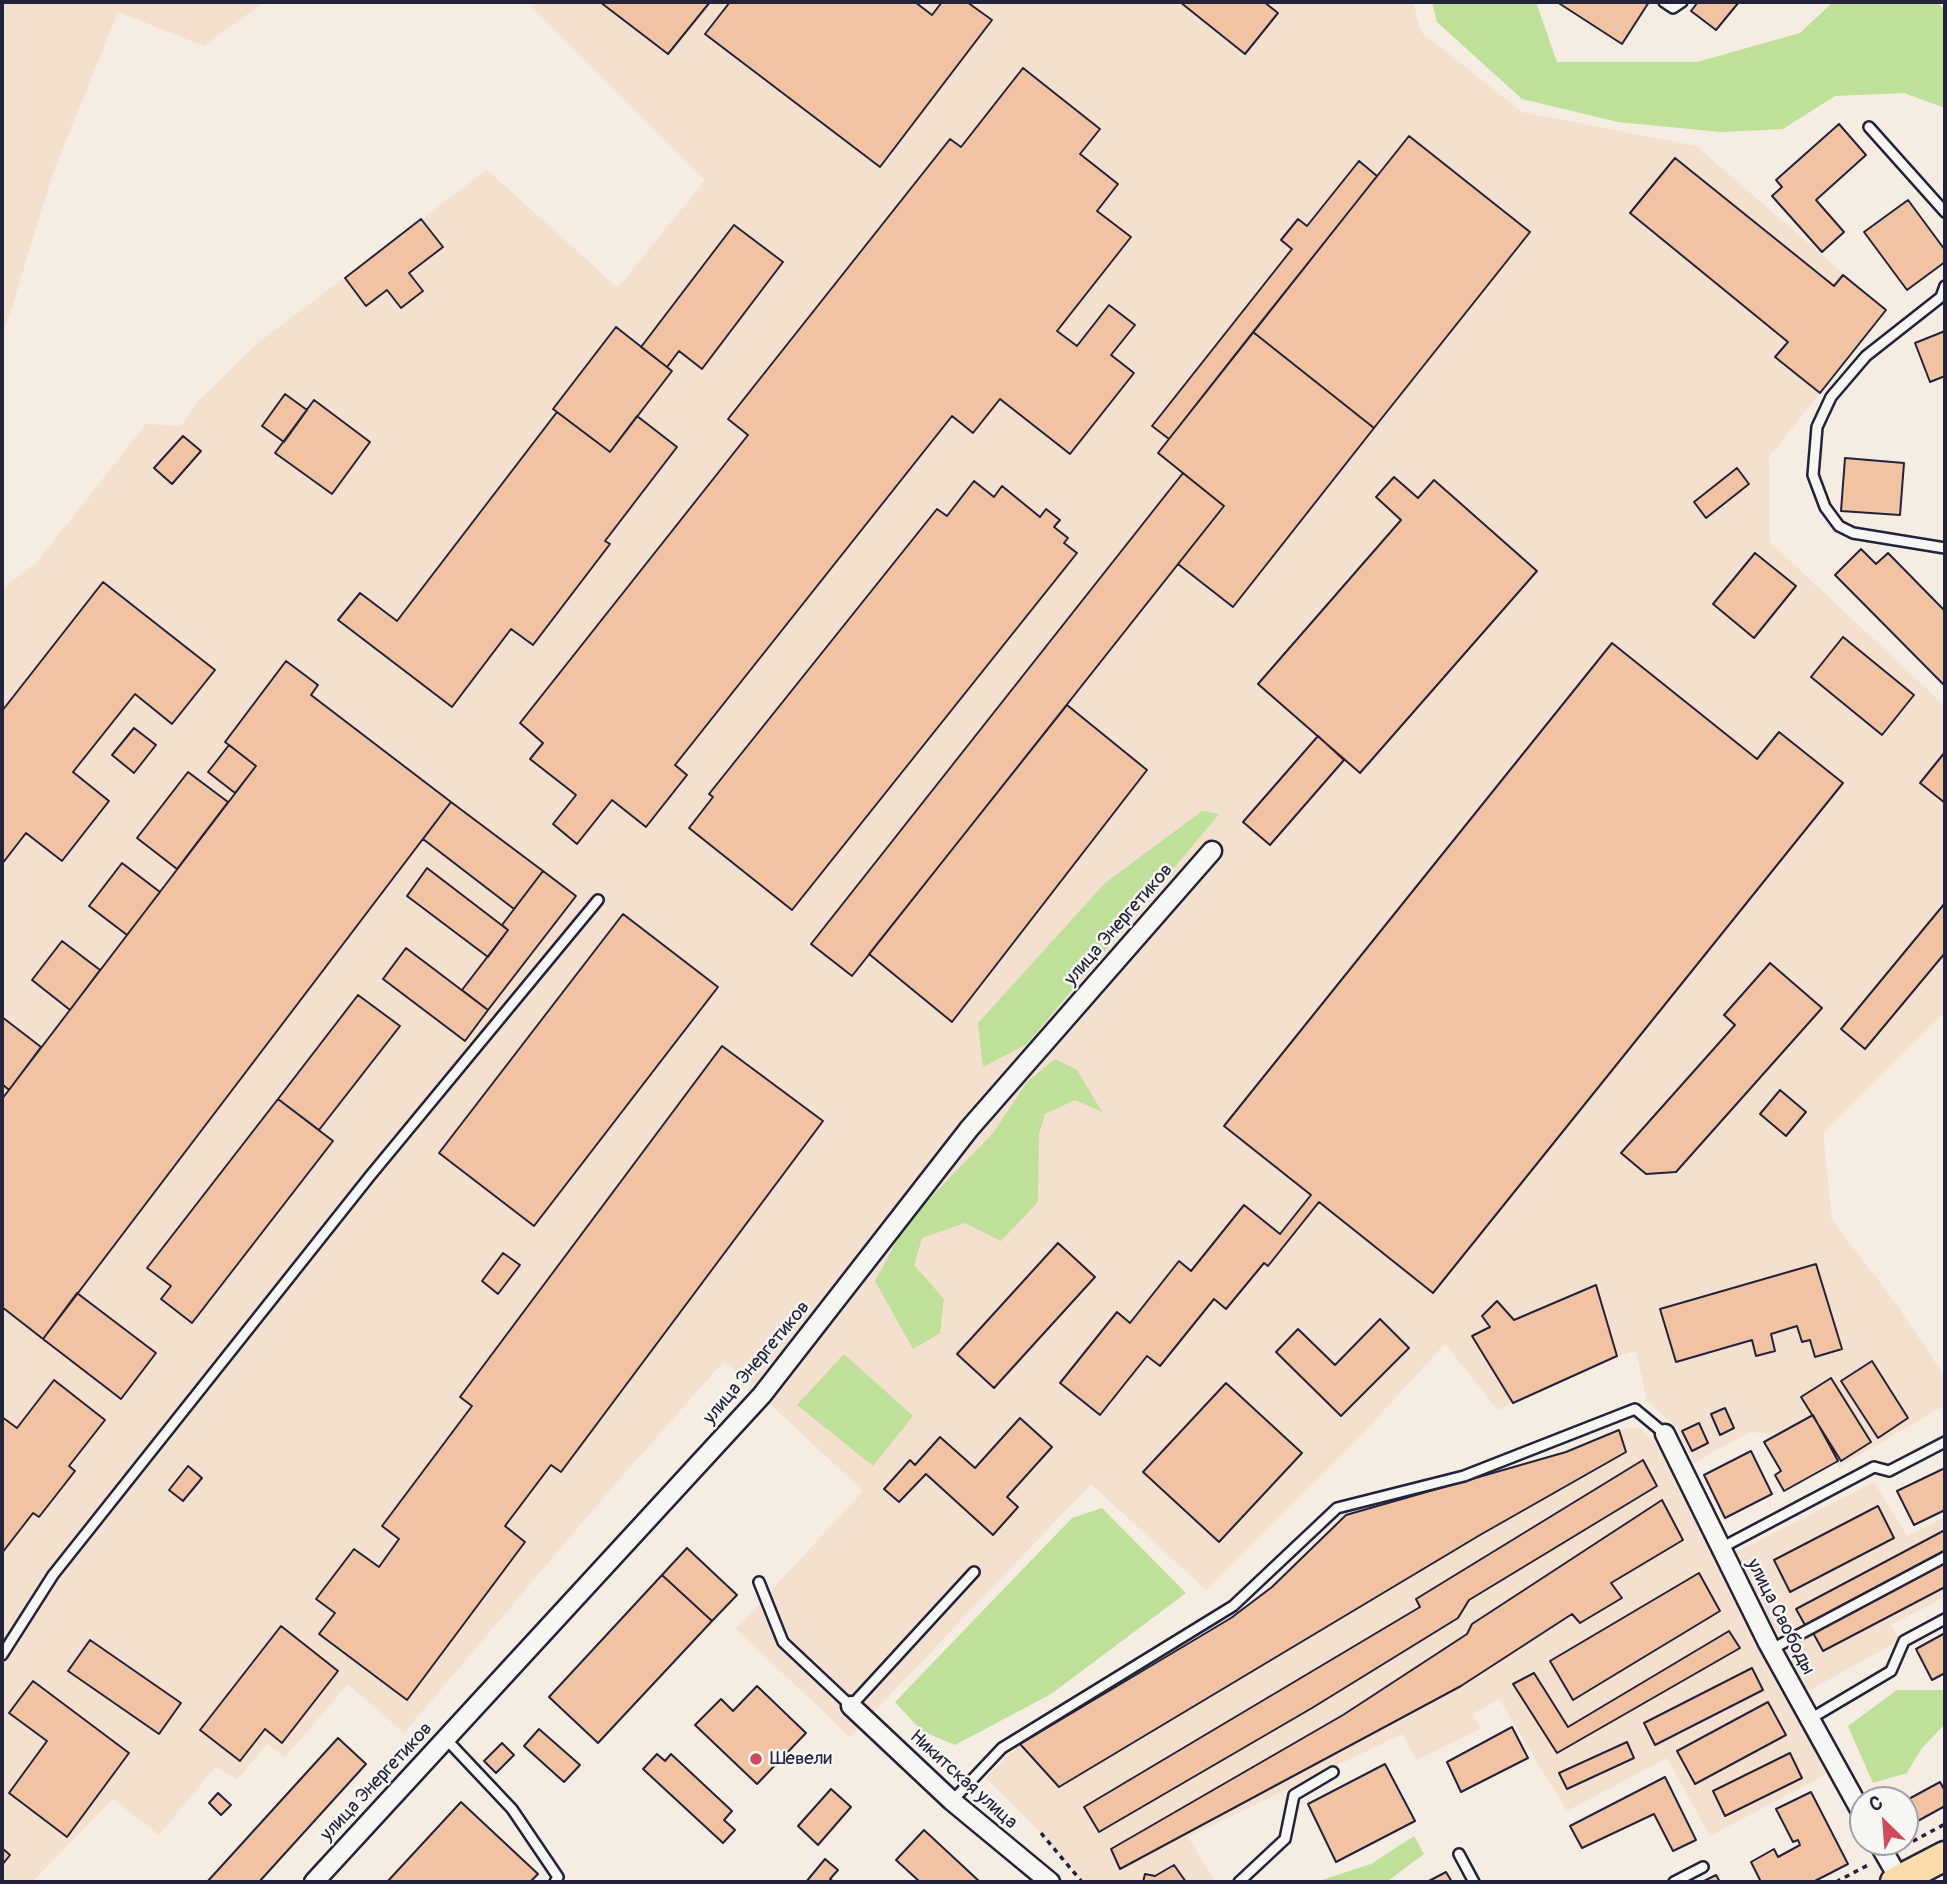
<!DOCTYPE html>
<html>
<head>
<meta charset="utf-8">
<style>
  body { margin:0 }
  #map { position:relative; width:1947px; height:1884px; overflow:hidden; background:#f5ece2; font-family:Pangolin,sans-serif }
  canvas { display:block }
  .frame { position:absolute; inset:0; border:4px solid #22223b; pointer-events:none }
  .north { position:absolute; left:1849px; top:1786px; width:70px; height:70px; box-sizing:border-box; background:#f6f6f2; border:2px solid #a1a1a9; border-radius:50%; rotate:335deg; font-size:19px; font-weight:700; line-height:28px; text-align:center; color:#22223b }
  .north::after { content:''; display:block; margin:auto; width:24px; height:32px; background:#d1495b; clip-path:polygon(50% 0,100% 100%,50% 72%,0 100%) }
</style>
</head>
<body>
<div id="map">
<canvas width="1947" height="1884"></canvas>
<div class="frame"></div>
<div class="north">С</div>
</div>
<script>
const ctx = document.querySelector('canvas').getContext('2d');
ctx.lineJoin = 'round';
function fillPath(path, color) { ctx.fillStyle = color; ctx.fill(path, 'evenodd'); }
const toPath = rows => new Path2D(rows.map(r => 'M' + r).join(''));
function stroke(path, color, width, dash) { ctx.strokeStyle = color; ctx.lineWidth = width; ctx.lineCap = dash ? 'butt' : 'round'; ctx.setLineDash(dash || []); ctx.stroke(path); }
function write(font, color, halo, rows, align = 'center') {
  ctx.font = font + ' Pangolin,sans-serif'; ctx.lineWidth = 5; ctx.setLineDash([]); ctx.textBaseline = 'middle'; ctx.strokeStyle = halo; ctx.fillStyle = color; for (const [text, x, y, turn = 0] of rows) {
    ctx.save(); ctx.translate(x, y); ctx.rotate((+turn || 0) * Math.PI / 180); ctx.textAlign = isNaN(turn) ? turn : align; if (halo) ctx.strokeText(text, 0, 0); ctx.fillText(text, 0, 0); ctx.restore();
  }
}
const built = toPath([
  [2,2,264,2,204,46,118,12,52,176,2,339],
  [527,2,1413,2,1421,32,1522,112,1696,146,1886,310,1769,457,1770,542,1945,706,1945,1012,1823,1133,1832,1220,1894,1301,1945,1377,1945,1405,1839,1467,1810,1423,1775,1434,1750,1432,1693,1463,1677,1428,1647,1401,1636,1351,1617,1356,1498,1410,1445,1344,1355,1442,1206,1590,1091,1484,850,1737,736,1629,863,1491,724,1361,603,1498,404,1733,348,1684,285,1757,267,1744,237,1780,216,1766,159,1835,113,1799,32,1882,2,1882,2,589,37,562,146,424,181,426,198,401,259,342,487,170,618,288,705,180],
  [1638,1427,1657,1444,1828,1773,1710,1836,1667,1758,1567,1811,1499,1699,1473,1714,1480,1729,1417,1760,1402,1734,1188,1837,1216,1882,1082,1882,1041,1833,986,1778,1020,1744,1231,1618,1272,1587,1346,1515,1566,1452,1619,1430],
  [1874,1482,1907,1536,1945,1517,1945,1597,1891,1625,1900,1640,1803,1694,1733,1554]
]);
const green = toPath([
  [1432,2,1536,2,1557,62,1697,62,1800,33,1833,2,1937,2,1945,10,1945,108,1904,93,1835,96,1783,129,1721,132,1618,122,1522,99,1437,22],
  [1202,811,1219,814,1027,1044,983,1067,978,1023,1105,883],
  [1055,1059,1077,1070,1102,1112,1075,1100,1045,1114,1039,1134,1038,1202,1001,1241,965,1223,922,1238,914,1265,944,1299,940,1333,913,1349,875,1281,907,1222,993,1133,1027,1082],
  [844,1354,913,1416,873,1466,797,1405],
  [1102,1508,1186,1593,1051,1694,955,1745,922,1731,895,1702,1072,1518],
  [1897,1690,1945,1690,1945,1724,1921,1749,1907,1773,1873,1783,1848,1726],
  [1414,1836,1424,1854,1389,1880,1316,1882,1371,1864]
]);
const building = toPath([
  [600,2,710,2,668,54,600,2],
  [730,2,915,2,932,15,942,2,967,2,992,20,880,167,705,34,730,2],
  [1180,2,1264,2,1278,13,1245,54,1180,2],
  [1557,2,1649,2,1622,44,1557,2],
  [1698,2,1739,2,1716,30,1691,11,1698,2],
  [1023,68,1100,129,1080,154,1118,184,1097,211,1131,237,1057,331,1077,346,1109,305,1135,325,1111,355,1134,373,1070,454,1000,399,973,433,952,416,675,765,687,775,646,827,612,800,577,844,553,824,576,795,530,759,543,743,520,723,748,435,728,419,950,139,961,147,1023,68],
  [1839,124,1866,155,1816,200,1844,232,1822,252,1772,196,1782,187,1776,180,1839,124],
  [1409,136,1530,232,1374,428,1253,332,1409,136],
  [1675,158,1834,286,1843,275,1886,310,1820,393,1775,357,1788,342,1630,213,1675,158],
  [1359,161,1377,176,1169,439,1152,426,1292,249,1281,240,1298,219,1307,226,1359,161],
  [1908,200,1945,250,1945,262,1907,290,1864,232,1908,200],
  [421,219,443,247,409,273,423,291,401,308,387,290,366,306,345,278,421,219],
  [734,225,783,262,702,369,679,351,667,367,641,347,734,225],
  [616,327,672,371,610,452,553,409,616,327],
  [1945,331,1945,376,1930,382,1915,343,1945,331],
  [1253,332,1374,428,1233,607,1178,564,1224,506,1158,453,1253,332],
  [285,394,307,410,284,442,262,426,285,394],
  [314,400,370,442,332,494,275,453,314,400],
  [557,412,610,452,637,416,677,447,605,541,610,544,533,645,511,629,452,707,338,620,360,593,397,621,557,412],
  [183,436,201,451,172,484,154,468,183,436],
  [1845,458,1904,463,1900,515,1841,511,1845,458],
  [1737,468,1749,484,1706,518,1694,502,1737,468],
  [1183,473,1224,506,852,976,811,944,1183,473],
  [1394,477,1418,498,1434,480,1537,571,1360,773,1258,684,1401,520,1376,497,1394,477],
  [974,481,994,497,1002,486,1040,517,1046,509,1060,520,1054,527,1068,538,1064,543,1077,553,792,910,689,828,713,797,709,794,937,509,947,516,974,481],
  [1861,549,1876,564,1888,553,1945,611,1945,686,1835,575,1861,549],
  [1755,553,1796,586,1754,638,1713,604,1755,553],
  [103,582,215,670,172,724,135,694,73,772,109,801,62,861,26,833,2,864,2,711,103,582],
  [1843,637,1914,695,1882,735,1811,677,1843,637],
  [1612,643,1757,759,1779,732,1843,783,1433,1293,1319,1202,1268,1266,1264,1263,1226,1309,1214,1299,1160,1366,1147,1356,1100,1415,1060,1383,1117,1312,1130,1323,1179,1261,1191,1271,1244,1205,1280,1234,1311,1195,1224,1126,1612,643],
  [286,661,318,685,311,695,451,802,43,1339,2,1307,2,1099,256,766,225,742,286,661],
  [1067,705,1147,770,952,1022,869,954,1067,705],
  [134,728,156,745,134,773,112,755,134,728],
  [1318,736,1344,760,1270,845,1243,822,1318,736],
  [229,745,256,766,235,793,208,772,229,745],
  [1945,752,1945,803,1920,783,1945,752],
  [188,772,228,802,177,869,137,838,188,772],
  [451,802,543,871,514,909,423,839,451,802],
  [122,863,160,892,127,935,89,906,122,863],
  [427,868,508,930,488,957,407,896,427,868],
  [543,871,576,896,488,1010,462,990,508,930,502,925,543,871],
  [1945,903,1945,953,1865,1049,1841,1029,1945,903],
  [623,914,718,987,534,1226,439,1153,623,914],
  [62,941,100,970,70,1010,32,980,62,941],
  [406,948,488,1010,465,1041,383,979,406,948],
  [1770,963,1822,1008,1676,1172,1646,1174,1621,1153,1735,1025,1724,1015,1770,963],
  [358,995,400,1026,319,1130,278,1099,358,995],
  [2,1017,41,1047,9,1090,2,1084,2,1017],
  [722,1046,823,1121,561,1472,551,1465,505,1526,525,1542,407,1700,319,1634,335,1613,316,1599,354,1549,379,1567,399,1539,382,1526,472,1406,460,1397,722,1046],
  [1780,1090,1806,1112,1786,1136,1760,1114,1780,1090],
  [278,1099,333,1141,192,1323,161,1299,171,1286,147,1268,278,1099],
  [1058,1243,1095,1277,994,1388,957,1354,1058,1243],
  [503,1253,520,1265,498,1294,482,1281,503,1253],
  [1816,1264,1842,1349,1815,1357,1810,1340,1802,1342,1797,1326,1771,1334,1775,1351,1756,1356,1752,1340,1676,1362,1660,1309,1816,1264],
  [1596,1285,1617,1356,1513,1403,1472,1336,1490,1327,1482,1316,1497,1301,1514,1320,1596,1285],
  [77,1293,156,1353,121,1399,43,1339,77,1293],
  [1380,1319,1409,1348,1341,1416,1276,1352,1298,1329,1335,1365,1380,1319],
  [1872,1361,1908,1418,1878,1438,1841,1381,1872,1361],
  [1831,1378,1871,1442,1841,1461,1801,1397,1831,1378],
  [54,1380,105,1420,69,1466,75,1471,39,1517,33,1513,2,1553,2,1417,17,1428,54,1380],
  [1226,1383,1302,1453,1219,1542,1143,1472,1226,1383],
  [1725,1408,1734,1428,1720,1435,1711,1414,1725,1408],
  [1813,1415,1838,1461,1784,1491,1775,1475,1781,1471,1764,1442,1813,1415],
  [1020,1418,1052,1447,1007,1497,1018,1507,993,1535,926,1474,899,1502,884,1489,910,1460,915,1465,940,1437,975,1468,1020,1418],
  [1699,1423,1708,1443,1692,1451,1682,1431,1699,1423],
  [1619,1430,1626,1452,1480,1535,1059,1787,1020,1744,1231,1618,1272,1587,1346,1515,1566,1452,1619,1430],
  [1751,1451,1772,1494,1725,1518,1704,1475,1751,1451],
  [1643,1460,1657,1486,1469,1600,1458,1618,1312,1708,1099,1832,1084,1807,1420,1607,1416,1599,1643,1460],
  [188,1466,202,1478,183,1501,169,1490,188,1466],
  [1945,1468,1945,1510,1914,1525,1897,1491,1945,1468],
  [1662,1500,1683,1540,1611,1583,1622,1598,1580,1623,1572,1614,1461,1686,1120,1869,1111,1849,1343,1715,1467,1634,1472,1624,1662,1500],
  [1878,1506,1894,1538,1790,1592,1774,1560,1878,1506],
  [1945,1530,1945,1551,1805,1625,1796,1609,1945,1530],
  [687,1548,737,1595,712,1621,662,1575,687,1548],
  [1945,1561,1945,1587,1823,1651,1812,1631,1945,1561],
  [1699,1573,1720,1611,1573,1700,1550,1661,1699,1573],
  [662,1575,712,1621,598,1743,549,1697,662,1575],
  [281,1626,338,1671,282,1743,265,1729,240,1761,200,1730,281,1626],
  [1729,1631,1740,1648,1557,1753,1513,1684,1534,1673,1568,1727,1729,1631],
  [1945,1633,1945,1673,1932,1680,1916,1649,1945,1633],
  [90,1640,181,1703,159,1734,68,1671,90,1640],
  [1752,1668,1763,1690,1655,1745,1644,1723,1752,1668],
  [33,1681,129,1753,67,1837,9,1793,47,1741,9,1713,33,1681],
  [757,1686,806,1733,757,1784,695,1725,721,1699,733,1711,757,1686],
  [1768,1702,1786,1735,1695,1784,1677,1751,1768,1702],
  [1512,1727,1528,1758,1461,1792,1447,1762,1512,1727],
  [539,1729,580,1765,564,1782,524,1746,539,1729],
  [338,1738,366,1764,259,1882,207,1882,338,1738],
  [1627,1742,1634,1758,1567,1789,1559,1773,1627,1742],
  [502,1743,514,1755,496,1773,484,1761,502,1743],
  [1790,1753,1802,1778,1725,1816,1713,1791,1790,1753],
  [657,1754,665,1761,671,1754,732,1811,724,1820,735,1830,723,1843,643,1769,657,1754],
  [1385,1764,1415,1821,1336,1862,1308,1804,1385,1764],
  [1665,1777,1696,1840,1673,1851,1654,1814,1582,1848,1570,1826,1665,1777],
  [1940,1782,1945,1791,1945,1806,1916,1822,1905,1801,1940,1782],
  [831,1789,851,1807,818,1845,798,1826,831,1789],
  [1811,1792,1848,1864,1813,1882,1761,1882,1751,1862,1774,1849,1778,1857,1800,1845,1798,1840,1793,1842,1776,1809,1811,1792],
  [218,1793,231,1805,221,1815,209,1803,218,1793],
  [461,1802,538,1874,530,1882,387,1882,461,1802],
  [924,1830,980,1882,920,1882,896,1860,924,1830],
  [2,1848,10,1855,2,1865,2,1848],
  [825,1859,838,1870,830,1879,834,1882,806,1882,825,1859],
  [1174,1865,1186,1882,1143,1882,1145,1874,1155,1876,1174,1865],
  [1446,1872,1452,1882,1427,1882,1446,1872],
  [1716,1875,1720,1882,1702,1882,1716,1875]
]);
const path = toPath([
  [1041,1833,1082,1882],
  [1904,1846,1945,1824],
  [1836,1882,1870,1864]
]);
const lane = toPath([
  [1664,2,1673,8,1682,2],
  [1869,127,1945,212],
  [1945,286,1941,297,1866,356,1831,397,1817,427,1813,475,1825,507,1839,526,1853,533,1945,548],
  [1721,1548,1874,1467,1889,1471,1945,1442],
  [759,1582,783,1642,851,1706,974,1572],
  [1772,1649,1945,1557],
  [2,1655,53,1575,370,1176,598,900],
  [1810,1719,1891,1671,1904,1641,1945,1619],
  [446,1739,512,1809,558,1877,555,1882],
  [952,1801,1002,1748,1233,1606,1337,1508,1464,1476,1635,1409,1665,1434],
  [1459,1854,1474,1882],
  [1239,1882,1285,1839,1294,1795,1333,1772],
  [1674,1882,1703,1867]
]);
const street = toPath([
  [1665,1434,1768,1643,1863,1815],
  [851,1706,952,1801,1050,1882],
  [1878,1842,1901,1882],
  [314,1882,762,1395,969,1129,1212,851]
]);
const primary = toPath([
  [1895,1882,1945,1856]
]);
const markers = [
  [756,1759,7,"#d1495b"]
];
const streetNames = [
  ["улица Энергетиков",1119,925,-49],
  ["улица Энергетиков",757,1363,-50],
  ["улица Свободы",1780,1617,63],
  ["Никитская улица",963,1780,42],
  ["улица Энергетиков",377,1782,-47]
];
const poiNames = [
  ["Шевели",770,1759]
];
fillPath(built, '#f4e0cf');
fillPath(green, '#bfe099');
fillPath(building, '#f2c3a2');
stroke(building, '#22223b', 2);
stroke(lane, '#22223b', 14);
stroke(street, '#22223b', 23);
stroke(primary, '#22223b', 33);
stroke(path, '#22223b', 3.5, [5, 5]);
stroke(lane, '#f6f6f2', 9);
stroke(street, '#f6f6f2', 18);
stroke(primary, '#faddab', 28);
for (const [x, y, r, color] of markers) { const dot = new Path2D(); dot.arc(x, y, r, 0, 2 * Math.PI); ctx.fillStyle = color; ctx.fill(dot); stroke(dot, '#f6f6f2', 2.5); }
write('19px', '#22223b', '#f6f6f2', streetNames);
write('19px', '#22223b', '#f6f6f2', poiNames, 'left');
</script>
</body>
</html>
